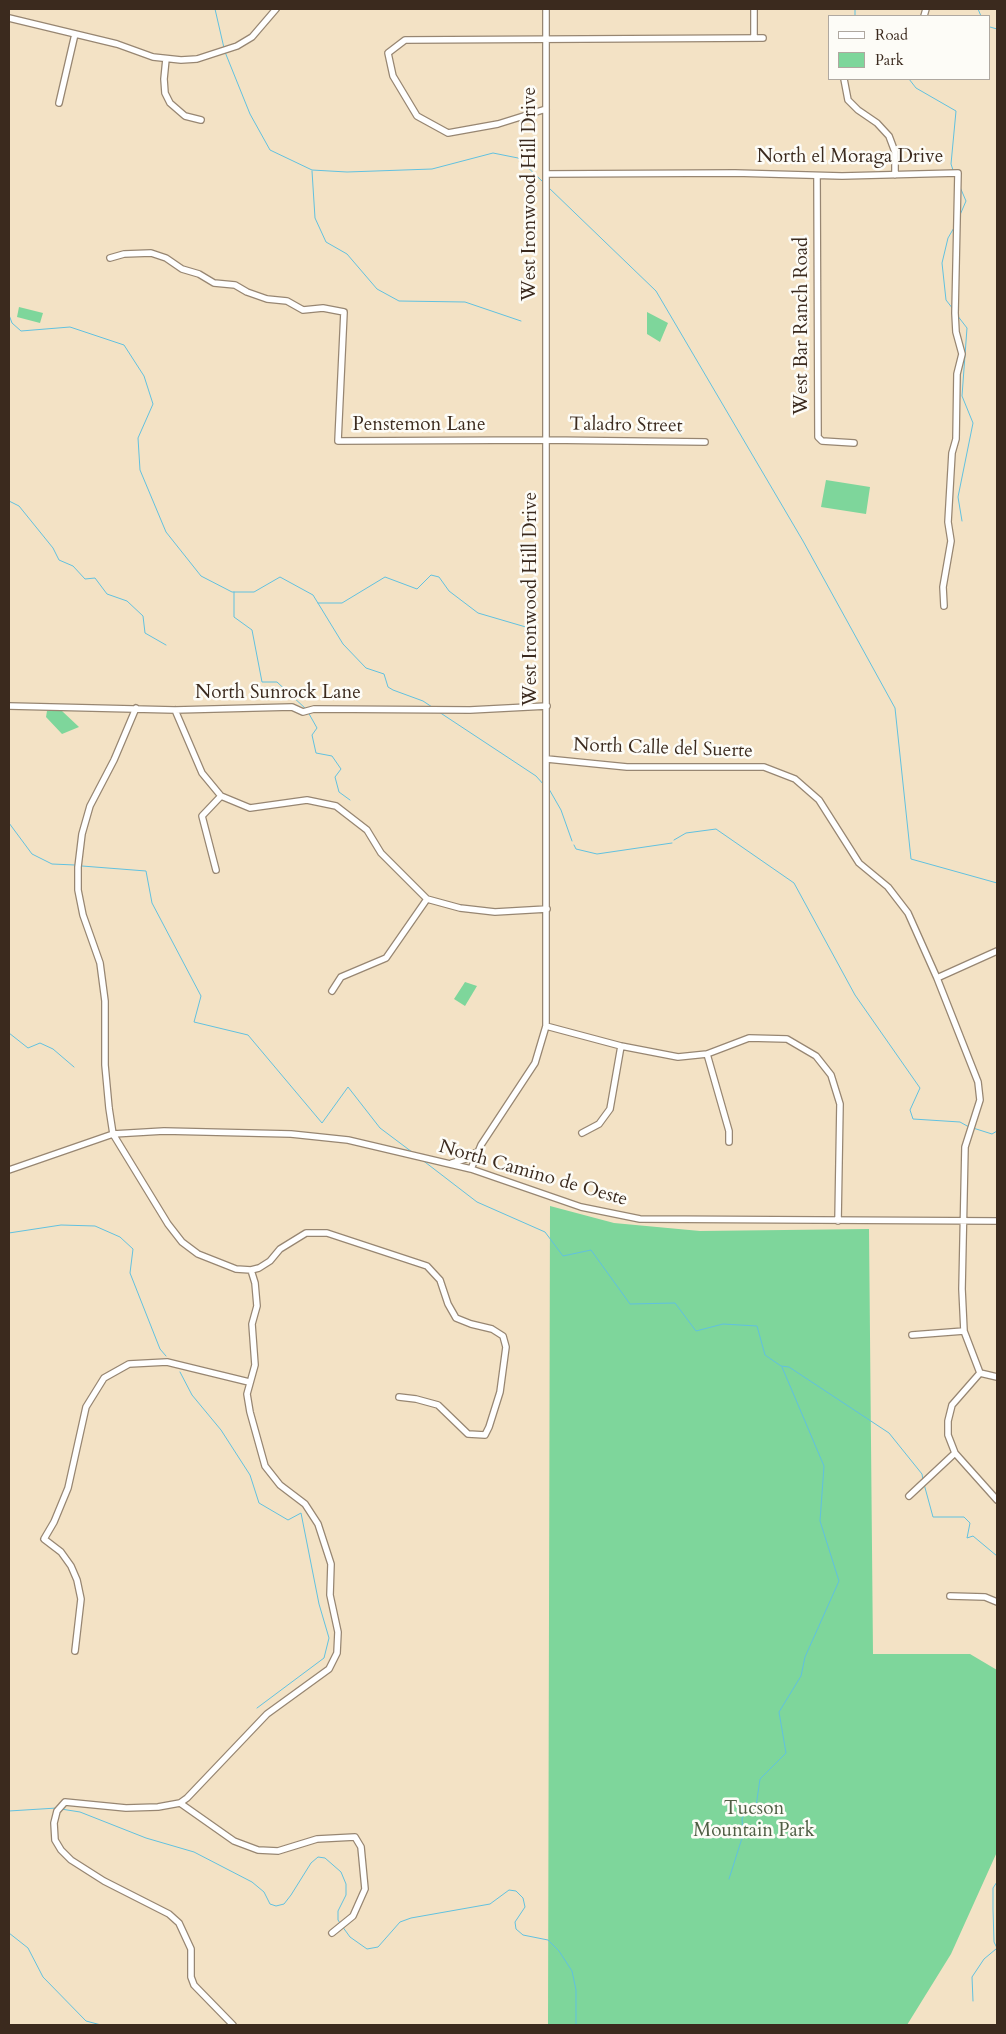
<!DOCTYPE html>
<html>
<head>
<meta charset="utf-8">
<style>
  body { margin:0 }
  #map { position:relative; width:1006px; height:2034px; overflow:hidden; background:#f3e2c5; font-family:Cardo,serif }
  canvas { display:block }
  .frame { position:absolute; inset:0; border:10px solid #3b2a1e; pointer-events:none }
  .legend { position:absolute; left:828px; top:15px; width:162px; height:65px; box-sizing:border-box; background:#fdfcf7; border:1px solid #afa8a0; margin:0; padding:6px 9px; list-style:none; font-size:15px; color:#3b2a1e }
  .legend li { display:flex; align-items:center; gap:10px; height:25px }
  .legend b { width:25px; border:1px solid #afa8a0 }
</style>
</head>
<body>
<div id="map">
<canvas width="1006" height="2034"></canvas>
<div class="frame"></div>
<ul class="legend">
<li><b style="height:6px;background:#fff"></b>Road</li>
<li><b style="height:14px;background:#7ed69b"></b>Park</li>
</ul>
</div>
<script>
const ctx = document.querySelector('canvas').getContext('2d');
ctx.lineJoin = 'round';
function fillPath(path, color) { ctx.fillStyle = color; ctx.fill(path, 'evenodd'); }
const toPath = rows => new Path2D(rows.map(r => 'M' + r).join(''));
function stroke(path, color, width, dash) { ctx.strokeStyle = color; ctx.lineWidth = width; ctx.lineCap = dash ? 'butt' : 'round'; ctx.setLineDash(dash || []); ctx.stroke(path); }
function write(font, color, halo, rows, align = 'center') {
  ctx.font = font + ' Cardo,serif'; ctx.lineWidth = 5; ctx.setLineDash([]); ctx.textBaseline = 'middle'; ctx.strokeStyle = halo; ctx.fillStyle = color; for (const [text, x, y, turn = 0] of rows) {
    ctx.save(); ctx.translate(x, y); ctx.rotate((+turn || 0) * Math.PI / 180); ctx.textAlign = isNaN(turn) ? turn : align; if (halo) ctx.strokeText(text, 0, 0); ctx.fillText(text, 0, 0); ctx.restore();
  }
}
const green = toPath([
  [19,307,43,313,40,323,17,317],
  [647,312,668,323,660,342,647,334],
  [826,480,870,487,866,514,821,507],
  [47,711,62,711,79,727,62,734,46,717],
  [465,982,477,986,465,1006,454,999],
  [550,1206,614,1223,700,1231,869,1229,873,1654,970,1654,997,1670,997,1852,951,1954,907,2025,548,2025]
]);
const stream = toPath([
  [215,9,224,48],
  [855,9,855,16],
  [978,9,981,16],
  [990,27,997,29],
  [225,52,250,114,270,150,312,170,347,172,432,169,493,153,518,158,543,182],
  [909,79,916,88,956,111,951,164,953,170],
  [312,171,315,218,326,242,347,254,377,289,399,301,465,302,521,321],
  [548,187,656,291,803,541,895,708,911,859,997,883],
  [960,215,966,201,960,187],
  [953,309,946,300,942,263,948,238,955,226],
  [9,315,12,323,21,331,70,327,124,345,144,376,153,404,138,438,140,470,166,532,201,576,232,592,254,592,280,577,313,595,343,644,366,668,384,674,388,687,393,690,423,701,432,707],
  [957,315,967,328,962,396,973,423,958,497,962,521],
  [9,501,19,506,53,548,59,560,73,566,85,579,95,578,107,594,127,601,143,616,145,633,166,645],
  [234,592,234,617,252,630,262,682,277,682,306,709],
  [318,603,342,603,385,577,417,589,431,575,439,577,449,591,478,613,536,630],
  [308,712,317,728,312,735,316,753,332,756,341,769,335,777,339,792,350,800],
  [439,712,536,776,544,785],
  [549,789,561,810,572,841],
  [9,823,32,854,52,864,75,865],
  [674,840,686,833,716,829,794,883,855,995,920,1088,910,1110,913,1119,960,1122,969,1127],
  [574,845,576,849,597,854,672,843],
  [82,866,146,871,152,903,201,996,194,1022,248,1035,322,1123,348,1087,380,1128,412,1152],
  [9,1033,28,1048,40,1043,53,1049,74,1067],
  [973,1128,992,1134,997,1131],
  [421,1159,477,1202,545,1232,563,1256,591,1250,630,1304,675,1303,696,1331,723,1324,757,1326,765,1355,781,1366,789,1367,889,1433,922,1474,923,1480],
  [9,1233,61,1225,95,1226,120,1237,133,1249,130,1273,160,1349,166,1356],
  [180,1372,192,1395,221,1430,250,1475,259,1503,288,1520,301,1513,319,1604,329,1638,324,1658,257,1708],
  [924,1484,933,1517,964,1517,970,1523,967,1538,973,1536,997,1556],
  [61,1809,80,1812,146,1838,194,1852,252,1882,264,1892,270,1904,276,1906,284,1904,291,1895,311,1863,318,1857,325,1858,341,1872,346,1884,346,1895,338,1911,338,1920,340,1923],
  [9,1811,57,1808],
  [729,1879,743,1835,742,1818,747,1813,755,1813,760,1779,786,1753,779,1712,801,1676,805,1657,839,1581,820,1521,824,1466,782,1367],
  [997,1882,993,1888,993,1909,994,1942,997,1948],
  [342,1926,350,1937,367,1949,378,1947,400,1922,411,1918,490,1904,509,1890,516,1891,523,1898,525,1907,515,1922,516,1929,523,1935,548,1940,559,1951,572,1971,576,1990,576,2025],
  [9,1933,28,1948,43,1977,86,2021,101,2025],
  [973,2001,972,1977,984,1959,996,1949]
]);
const minor = toPath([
  [754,9,754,38],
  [924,16,926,9],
  [9,18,117,44,153,57,181,60,197,59,237,46,252,37,276,9],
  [166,59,164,79,165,93,170,103,185,116,201,120],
  [844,79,848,100,858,110,877,123,889,136,895,152,895,175],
  [59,103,75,34],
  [546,109,498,124,448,133,417,116,393,76,388,53,405,40,763,38],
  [546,174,735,173,842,176,958,173,955,313,956,332,962,354,957,374,956,439,952,453,948,522,951,541,943,587,944,606],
  [817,176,818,437,822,441,854,443],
  [110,258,124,254,151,253,166,258,182,269,199,274,214,283,235,285,247,292,267,299,287,301,303,310,323,308,344,312,338,441,546,440,705,442],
  [9,706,175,710,292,707,303,712,314,709,470,710,547,706],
  [136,708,114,760,90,806,82,834,78,867,78,890,83,915,100,963,105,1001,105,1065,109,1108,113,1134,168,1224,182,1242,198,1254,236,1269,251,1270,259,1268,270,1261,280,1249,306,1233,327,1233,427,1266,440,1280,448,1304,456,1318,471,1324,492,1329,503,1336,506,1347,500,1392,489,1427,485,1435,468,1434,438,1405,416,1399,399,1397],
  [175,710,202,773,221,796,202,816,216,870],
  [547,759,627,767,764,767,795,779,819,800,859,863,888,887,908,913,937,978,978,1082,980,1100,965,1147,962,1289,964,1331,980,1373,997,1377],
  [221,796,250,808,307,800,336,806,367,830,381,853,427,899,460,908,495,912,547,909],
  [937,978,997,951],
  [332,991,341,977,386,958,427,899],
  [546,1026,621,1046,678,1057,707,1054,749,1038,787,1039,816,1056,831,1075,840,1104,838,1221],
  [707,1054,729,1131,729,1142],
  [582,1133,599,1124,610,1109,621,1046],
  [452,1163,472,1157,475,1153],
  [471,1169,481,1145,535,1063,546,1026,546,9],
  [9,1170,113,1134,164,1131,291,1134,348,1140,471,1169,581,1207,640,1219,997,1221],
  [912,1335,964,1331],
  [955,1453,997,1500],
  [909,1496,955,1453,948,1435,948,1421,952,1405,980,1373],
  [950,1596,985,1597,997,1602],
  [75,1651,81,1599,77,1580,71,1566,61,1552,44,1539,54,1522,68,1488,86,1407,104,1378,129,1364,167,1362,249,1382],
  [180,1803,234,1841,258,1850,278,1851,317,1839,355,1837,361,1847,365,1889,353,1916,332,1933],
  [233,2025,194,1985,191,1977,191,1949,179,1923,169,1914,104,1881,71,1860,61,1850,55,1840,54,1823,57,1811,65,1802,126,1808,158,1807,180,1803,187,1798,267,1714,329,1669,337,1653,338,1632,330,1595,331,1564,318,1524,305,1504,280,1485,265,1466,250,1412,247,1394,255,1365,252,1324,257,1306,255,1283,251,1270]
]);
const streetNames = [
  ["North el Moraga Drive",850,158],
  ["West Ironwood Hill Drive",531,194,-90],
  ["West Bar Ranch Road",803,326,-90],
  ["Penstemon Lane",419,426],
  ["Taladro Street",626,426,1],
  ["West Ironwood Hill Drive",532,599,-90],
  ["North Sunrock Lane",278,694],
  ["North Calle del Suerte",663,749,2],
  ["North Camino de Oeste",533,1174,16]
];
const parkNames = [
  ["Tucson",754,1810],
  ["Mountain Park",754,1832]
];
fillPath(green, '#7ed69b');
stroke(stream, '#61c1df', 1);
stroke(minor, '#978672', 8);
stroke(minor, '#fff', 5.5);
write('19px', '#3b2a1e', '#fdfcf7', streetNames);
write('19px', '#4f5e44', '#fdfcf7', parkNames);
</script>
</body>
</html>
